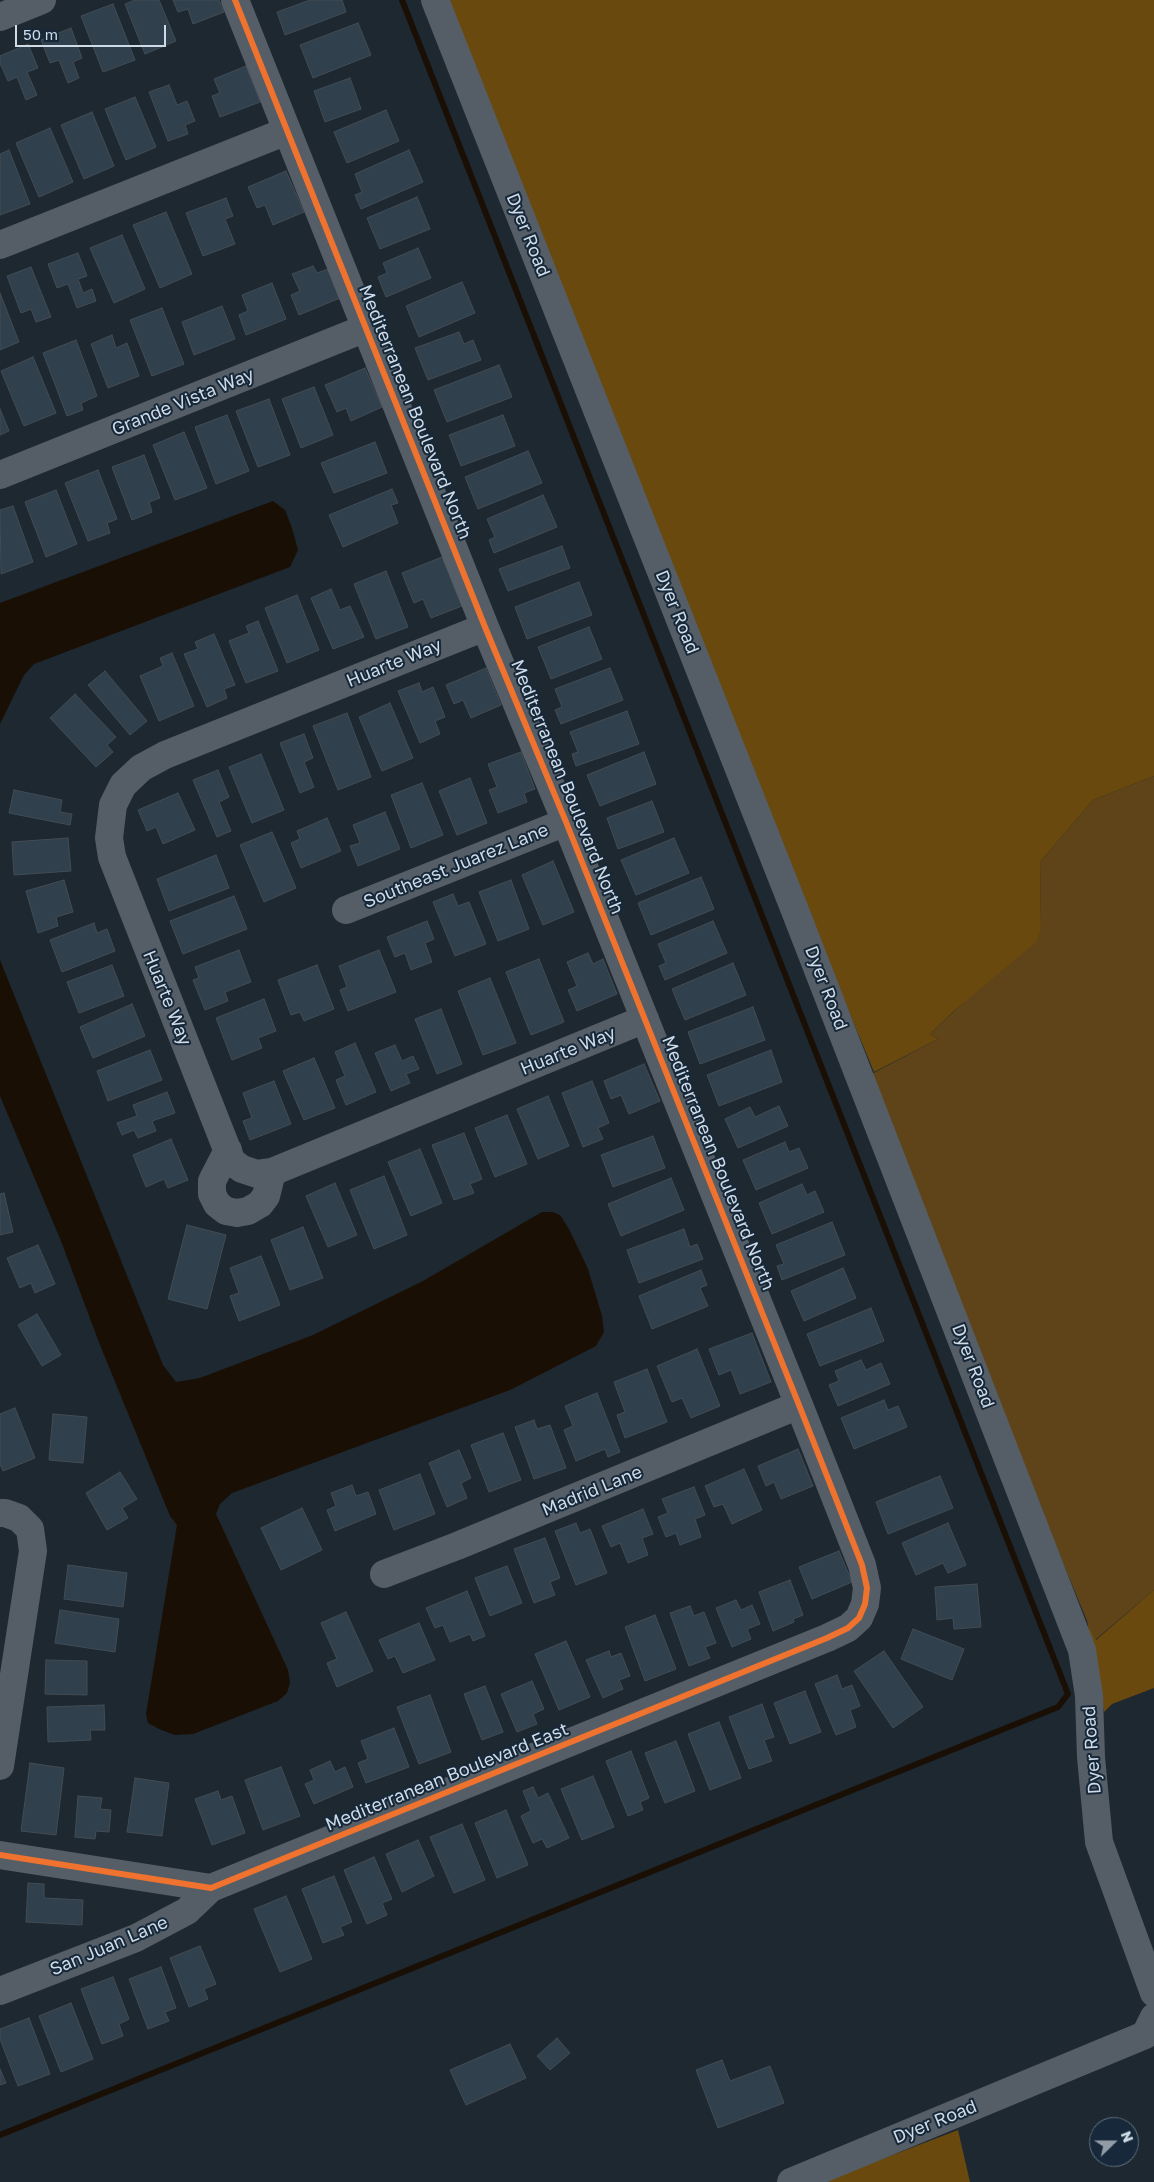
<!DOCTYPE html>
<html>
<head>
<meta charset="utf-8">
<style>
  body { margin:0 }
  #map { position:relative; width:1154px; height:2182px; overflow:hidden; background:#1e2831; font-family:"Golos Text",sans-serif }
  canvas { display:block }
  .north { position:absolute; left:1089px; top:2117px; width:50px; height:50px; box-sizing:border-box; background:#162839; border:1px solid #60707e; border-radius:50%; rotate:68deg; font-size:14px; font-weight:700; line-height:20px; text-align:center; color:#cfdbe6 }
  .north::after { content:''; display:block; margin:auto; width:18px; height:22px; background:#919ca7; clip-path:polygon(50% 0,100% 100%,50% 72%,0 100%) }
  .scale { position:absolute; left:15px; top:25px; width:151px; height:22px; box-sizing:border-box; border:2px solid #cfdbe6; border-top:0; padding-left:6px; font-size:15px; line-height:18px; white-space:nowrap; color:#cfdbe6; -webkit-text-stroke:4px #162839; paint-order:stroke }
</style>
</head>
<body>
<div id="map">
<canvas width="1154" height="2182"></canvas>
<div class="north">N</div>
<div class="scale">50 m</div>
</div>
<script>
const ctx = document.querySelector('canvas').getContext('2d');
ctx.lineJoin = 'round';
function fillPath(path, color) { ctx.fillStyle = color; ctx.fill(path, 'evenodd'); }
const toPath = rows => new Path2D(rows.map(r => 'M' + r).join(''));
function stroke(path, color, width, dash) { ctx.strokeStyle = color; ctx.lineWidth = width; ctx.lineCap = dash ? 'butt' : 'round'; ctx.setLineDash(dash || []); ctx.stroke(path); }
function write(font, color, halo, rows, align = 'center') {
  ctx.font = font + ' "Golos Text",sans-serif'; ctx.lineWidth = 4; ctx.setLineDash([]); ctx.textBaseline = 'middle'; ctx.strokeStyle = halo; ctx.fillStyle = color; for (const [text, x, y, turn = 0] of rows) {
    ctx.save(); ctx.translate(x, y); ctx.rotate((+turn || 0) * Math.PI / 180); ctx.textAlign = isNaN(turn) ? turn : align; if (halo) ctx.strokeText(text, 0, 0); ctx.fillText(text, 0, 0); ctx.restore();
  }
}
const green = toPath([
  [1154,776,1154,1590,1095,1640,862,1079,938,1039,930,1034,1041,929,1040,862,1093,800]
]);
const forest = toPath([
  [430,0,1154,0,1154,776,1093,800,1040,862,1041,929,1036,942,955,1010,930,1034,938,1039,874,1072],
  [1154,1590,1154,1688,1112,1704,1104,1712,1087,1620,1096,1640],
  [958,2130,970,2182,822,2182]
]);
const water = toPath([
  [273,501,285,510,292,528,298,550,290,567,34,664,24,675,0,724,0,603],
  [0,960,163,1365,176,1382,200,1378,313,1335,423,1281,542,1212,553,1212,560,1215,569,1229,588,1269,602,1316,604,1332,596,1346,510,1390,232,1493,220,1504,216,1514,288,1670,290,1682,287,1693,278,1701,193,1734,175,1735,159,1729,148,1723,146,1714,177,1525,170,1516,100,1345,61,1241,0,1096]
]);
const stream = toPath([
  [0,2135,1058,1707,1068,1694,402,0]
]);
const building = toPath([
  [135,0,159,0,176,41,145,54,125,4,135,0],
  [173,0,219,0,224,12,193,24,188,9,178,12,173,0],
  [310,0,342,0,346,12,285,35,277,12,310,0],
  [113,4,135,60,103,72,81,16,113,4],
  [358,23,371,55,313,78,300,45,358,23],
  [71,28,82,58,73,62,79,78,68,83,59,60,50,63,41,40,71,28],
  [28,44,38,68,27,72,37,95,26,100,17,77,8,81,0,63,0,56,28,44],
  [246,66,260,102,220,117,212,96,220,93,214,79,246,66],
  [350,78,361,109,325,122,314,91,350,78],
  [169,85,177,105,187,101,195,121,185,125,188,134,168,141,149,92,169,85],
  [135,97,156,147,126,160,105,109,135,97],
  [386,110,399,141,347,163,334,132,386,110],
  [92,112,114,166,84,179,61,125,92,112],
  [50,128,73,182,39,197,16,143,50,128],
  [9,150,30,204,0,215,0,154,9,150],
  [409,150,423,182,361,209,355,195,362,192,355,174,409,150],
  [286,171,304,212,273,225,265,205,257,208,248,187,286,171],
  [417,197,430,229,380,249,367,218,417,197],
  [226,198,233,216,225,219,235,244,203,256,186,213,226,198],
  [166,212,192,274,160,288,133,225,166,212],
  [122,235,145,289,114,303,90,248,122,235],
  [418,248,431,278,386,297,378,277,387,273,383,263,418,248],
  [78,253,87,276,78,279,83,293,92,289,96,301,77,308,68,284,57,288,48,264,78,253],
  [313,266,317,273,328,269,340,298,299,315,291,295,300,291,292,274,313,266],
  [31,267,51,317,36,322,31,309,21,313,7,276,31,267],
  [462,282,475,313,419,337,406,306,462,282],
  [272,283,286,319,246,335,239,315,248,311,242,295,272,283],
  [0,293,19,342,0,350,0,293],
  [222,306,235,339,194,355,182,322,222,306],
  [162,308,184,364,152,376,130,320,162,308],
  [459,332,464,344,473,340,481,360,428,380,415,348,459,332],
  [112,335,116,348,127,343,139,376,108,388,91,344,112,335],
  [76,340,97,396,81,403,83,410,67,416,43,353,76,340],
  [33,357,56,413,24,426,1,371,33,357],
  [499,365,512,397,447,422,434,390,499,365],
  [365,368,382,407,351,421,346,408,337,412,325,385,365,368],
  [314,387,333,435,301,448,282,399,314,387],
  [269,399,290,455,258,467,236,411,269,399],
  [0,409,9,431,0,435,0,409],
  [227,415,249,471,216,484,195,427,227,415],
  [503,415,515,446,461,466,449,435,503,415],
  [184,432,207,488,175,500,153,445,184,432],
  [375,442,387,473,334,493,321,463,375,442],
  [528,451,542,483,478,509,465,477,528,451],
  [144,455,160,498,149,502,152,512,132,520,112,467,144,455],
  [98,470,117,519,107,523,110,533,88,541,65,483,98,470],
  [392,489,398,503,391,505,398,523,343,547,329,515,392,489],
  [56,490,77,544,46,557,25,502,56,490],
  [543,495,557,527,494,553,489,540,495,537,487,519,543,495],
  [13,506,33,562,1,574,0,510,13,506],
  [562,546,570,568,508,591,499,569,562,546],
  [442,557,462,606,431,618,423,599,414,603,402,573,442,557],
  [386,571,408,627,376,639,354,584,386,571],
  [579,582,592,615,527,639,515,607,579,582],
  [331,589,340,610,350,606,364,637,333,649,311,598,331,589],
  [297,595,319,650,287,663,265,608,297,595],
  [258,621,278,671,246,683,229,641,249,633,246,626,258,621],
  [589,627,602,659,551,679,538,647,589,627],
  [214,634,235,685,224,689,227,698,207,707,184,654,198,649,195,642,214,634],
  [172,653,194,706,159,721,140,676,163,666,160,658,172,653],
  [486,668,501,705,471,718,463,700,454,704,446,685,486,668],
  [610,668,623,700,561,724,555,710,562,707,555,689,610,668],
  [105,671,147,721,130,735,88,685,105,671],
  [419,683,422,692,433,687,445,717,435,721,440,734,420,743,398,691,419,683],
  [75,694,116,737,107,745,113,752,96,767,50,718,75,694],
  [390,703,413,758,382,771,359,717,390,703],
  [627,711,639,744,576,766,572,754,578,752,570,732,627,711],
  [347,713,371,777,338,790,313,726,347,713],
  [304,734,313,758,304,762,314,787,300,793,280,743,304,734],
  [521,752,535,789,524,793,527,802,498,813,489,790,497,787,488,764,521,752],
  [644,752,656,784,600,806,587,775,644,752],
  [261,754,284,810,252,823,229,767,261,754],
  [218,770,229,797,219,802,231,831,217,837,193,780,218,770],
  [470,778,487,823,457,835,439,791,470,778],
  [422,783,443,835,411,848,391,795,422,783],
  [14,790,62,800,60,812,72,814,70,825,9,813,14,790],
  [178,793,195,830,163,844,156,827,147,831,138,810,178,793],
  [652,801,664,832,618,849,607,818,652,801],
  [385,812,400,849,358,866,350,846,360,843,353,825,385,812],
  [327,818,341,851,301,868,291,843,300,839,297,831,327,818],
  [272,832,296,888,264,902,240,845,272,832],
  [68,838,71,871,14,875,12,842,68,838],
  [674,838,689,873,636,895,621,860,674,838],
  [216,855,229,888,169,911,157,879,216,855],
  [553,861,574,912,543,925,522,875,553,861],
  [701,877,714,909,651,935,638,903,701,877],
  [64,880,73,912,56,917,58,926,38,933,26,891,64,880],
  [511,880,529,929,498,941,479,892,511,880],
  [453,894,458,906,469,902,486,944,455,956,433,902,453,894],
  [234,896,247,929,183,954,170,921,234,896],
  [427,921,434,939,425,943,432,962,411,970,405,953,395,957,387,937,427,921],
  [713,921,727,953,665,980,659,966,666,963,658,944,713,921],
  [94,923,97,933,107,929,115,951,62,972,50,940,94,923],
  [239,950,251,982,225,992,228,1001,205,1010,193,980,199,978,195,967,239,950],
  [379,950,396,992,348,1011,340,990,347,987,339,966,379,950],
  [588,953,593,964,603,959,617,994,577,1011,568,990,577,986,567,962,588,953],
  [539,959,564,1022,531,1035,506,972,539,959],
  [733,963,746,995,685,1020,672,989,733,963],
  [112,965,124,996,79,1013,67,982,112,965],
  [317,965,334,1009,304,1021,300,1012,291,1015,278,980,317,965],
  [490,978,516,1043,483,1055,458,991,490,978],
  [264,999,276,1031,258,1038,262,1048,232,1060,216,1018,264,999],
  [132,1004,145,1036,93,1058,80,1027,132,1004],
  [753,1007,765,1040,700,1064,688,1032,753,1007],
  [441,1009,462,1064,437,1074,415,1019,441,1009],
  [355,1043,376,1092,346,1105,336,1080,345,1076,335,1052,355,1043],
  [395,1045,402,1061,413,1056,419,1069,406,1074,410,1083,391,1091,375,1053,395,1045],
  [150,1050,162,1080,108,1101,97,1071,150,1050],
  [771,1050,782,1082,719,1106,707,1075,771,1050],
  [314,1058,335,1108,304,1120,283,1071,314,1058],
  [644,1064,660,1101,629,1114,621,1095,611,1099,604,1081,644,1064],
  [274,1081,291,1124,250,1140,243,1121,252,1118,243,1093,274,1081],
  [592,1081,609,1123,598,1128,603,1139,583,1147,562,1093,592,1081],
  [167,1092,175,1113,152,1121,156,1131,138,1138,134,1130,122,1135,117,1123,137,1116,133,1105,167,1092],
  [548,1096,569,1146,538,1159,517,1109,548,1096],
  [779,1106,788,1126,738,1148,725,1119,750,1107,755,1117,779,1106],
  [507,1115,527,1164,495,1177,475,1128,507,1115],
  [464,1133,482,1179,470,1184,474,1193,454,1200,432,1145,464,1133],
  [653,1136,665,1168,613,1187,601,1155,653,1136],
  [171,1139,188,1180,168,1188,164,1179,146,1187,133,1155,171,1139],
  [785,1142,789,1152,799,1148,808,1168,756,1190,743,1160,785,1142],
  [420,1149,442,1203,411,1216,388,1162,420,1149],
  [384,1176,407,1235,374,1249,350,1190,384,1176],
  [671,1178,684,1210,621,1236,608,1204,671,1178],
  [335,1183,357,1235,328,1247,306,1196,335,1183],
  [802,1184,807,1195,815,1191,824,1212,772,1234,759,1203,802,1184],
  [4,1193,13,1232,0,1235,0,1194,4,1193],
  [832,1222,845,1255,782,1280,777,1266,784,1264,776,1245,832,1222],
  [187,1225,226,1235,207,1309,168,1299,187,1225],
  [303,1227,323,1278,290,1290,271,1240,303,1227],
  [684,1229,690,1247,697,1244,703,1259,639,1283,627,1250,684,1229],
  [38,1245,55,1284,35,1293,31,1283,20,1288,7,1258,38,1245],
  [261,1256,280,1305,239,1321,230,1296,239,1293,230,1268,261,1256],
  [843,1268,856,1298,804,1321,791,1291,843,1268],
  [701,1270,707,1285,700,1288,708,1306,652,1329,639,1296,701,1270],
  [871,1308,884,1341,820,1366,807,1334,871,1308],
  [37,1314,61,1355,42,1366,18,1325,37,1314],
  [752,1333,771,1382,740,1394,731,1370,719,1375,709,1349,752,1333],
  [697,1349,720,1406,691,1418,682,1398,672,1402,657,1366,697,1349],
  [861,1360,866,1370,881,1363,890,1384,838,1406,829,1385,839,1381,835,1371,861,1360],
  [647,1369,667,1422,625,1438,617,1415,625,1412,614,1382,647,1369],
  [597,1393,620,1452,608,1457,605,1449,576,1461,564,1430,573,1426,565,1406,597,1393],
  [884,1400,888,1410,898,1406,907,1427,854,1449,841,1418,884,1400],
  [15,1408,35,1458,3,1471,0,1464,0,1414,15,1408],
  [53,1414,87,1417,83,1463,49,1460,53,1414],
  [534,1420,537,1429,550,1425,566,1468,534,1479,515,1427,534,1420],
  [503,1433,521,1480,489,1492,471,1445,503,1433],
  [798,1449,813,1486,781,1499,774,1482,766,1486,758,1466,798,1449],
  [459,1450,471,1478,461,1483,467,1498,447,1507,429,1463,459,1450],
  [744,1469,762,1510,732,1524,723,1504,714,1507,705,1486,744,1469],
  [120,1472,137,1499,122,1508,128,1518,107,1530,86,1493,120,1472],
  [420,1474,435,1514,394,1530,379,1490,420,1474],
  [940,1476,953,1508,888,1534,876,1502,940,1476],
  [352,1485,356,1496,368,1492,376,1514,335,1531,327,1510,336,1506,331,1493,352,1485],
  [694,1487,705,1515,695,1519,701,1537,680,1545,676,1533,666,1537,658,1517,668,1513,662,1499,694,1487],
  [302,1508,322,1550,281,1570,261,1528,302,1508],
  [643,1509,653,1534,642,1538,648,1555,628,1563,620,1543,611,1547,602,1526,643,1509],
  [576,1523,580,1533,590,1529,607,1573,576,1585,555,1531,576,1523],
  [948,1523,966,1565,948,1573,943,1563,916,1575,902,1543,948,1523],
  [545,1538,560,1578,550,1582,555,1595,534,1603,514,1549,545,1538],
  [839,1551,852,1582,812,1599,799,1567,839,1551],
  [68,1565,127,1573,123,1607,64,1599,68,1565],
  [507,1566,522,1603,490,1616,475,1578,507,1566],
  [790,1580,803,1615,793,1619,794,1622,773,1631,759,1592,790,1580],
  [977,1584,981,1627,954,1629,953,1618,937,1620,935,1587,977,1584],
  [467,1591,485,1636,473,1641,470,1634,450,1642,443,1625,435,1628,426,1608,467,1591],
  [736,1600,741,1610,752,1605,760,1624,747,1629,751,1639,732,1647,716,1608,736,1600],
  [690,1606,694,1616,704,1612,716,1643,705,1647,710,1658,689,1666,670,1613,690,1606],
  [60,1610,119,1619,115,1652,55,1643,60,1610],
  [346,1612,373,1671,337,1687,327,1663,337,1659,321,1623,346,1612],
  [655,1615,676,1669,645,1681,625,1627,655,1615],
  [419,1623,435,1660,403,1673,395,1656,388,1659,379,1640,419,1623],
  [913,1629,964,1649,952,1680,901,1659,913,1629],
  [566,1641,590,1697,559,1710,535,1654,566,1641],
  [609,1651,611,1657,621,1653,630,1676,619,1680,623,1689,603,1698,586,1660,609,1651],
  [884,1651,923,1707,893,1728,854,1671,884,1651],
  [46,1660,87,1661,87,1695,45,1694,46,1660],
  [837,1675,842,1689,852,1685,860,1706,850,1710,856,1727,836,1735,815,1684,837,1675],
  [532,1681,544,1709,533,1714,537,1724,517,1732,501,1694,532,1681],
  [485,1686,503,1732,482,1740,464,1694,485,1686],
  [805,1691,821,1732,790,1744,774,1703,805,1691],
  [430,1695,451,1752,419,1764,397,1707,430,1695],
  [762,1704,774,1737,764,1740,772,1761,749,1769,729,1717,762,1704],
  [104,1705,105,1730,90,1730,91,1740,48,1742,47,1707,104,1705],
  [719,1722,741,1778,710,1790,688,1734,719,1722],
  [394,1728,409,1767,366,1783,358,1763,368,1759,361,1741,394,1728],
  [676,1741,695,1791,665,1803,645,1753,676,1741],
  [631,1751,649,1798,640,1802,643,1810,628,1816,606,1761,631,1751],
  [330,1761,335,1772,345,1767,353,1787,314,1804,305,1784,314,1780,310,1770,330,1761],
  [30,1763,64,1768,56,1835,21,1831,30,1763],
  [281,1767,300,1816,263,1830,245,1780,281,1767],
  [593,1776,614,1827,582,1840,561,1789,593,1776],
  [135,1778,169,1783,162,1836,127,1832,135,1778],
  [533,1787,538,1798,548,1793,569,1838,547,1848,542,1839,533,1843,521,1816,531,1811,523,1791,533,1787],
  [218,1791,221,1800,232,1796,245,1833,212,1845,195,1799,218,1791],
  [78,1796,102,1798,100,1809,111,1810,109,1832,96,1831,95,1839,75,1837,78,1796],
  [506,1810,528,1865,497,1878,475,1823,506,1810],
  [462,1824,485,1880,454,1893,430,1837,462,1824],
  [418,1840,434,1876,402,1892,386,1854,418,1840],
  [374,1857,392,1899,382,1903,387,1915,367,1924,344,1870,374,1857],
  [334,1876,352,1922,340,1927,344,1935,323,1943,302,1889,334,1876],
  [28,1883,44,1884,44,1898,83,1900,82,1925,26,1922,28,1883],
  [286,1896,312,1959,280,1972,254,1909,286,1896],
  [200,1946,216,1984,204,1989,208,1999,189,2007,170,1958,200,1946],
  [161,1967,176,2008,165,2012,169,2021,148,2029,129,1979,161,1967],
  [113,1977,129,2019,119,2024,123,2036,102,2044,81,1989,113,1977],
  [71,2003,93,2059,61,2072,39,2016,71,2003],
  [29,2018,50,2074,18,2086,0,2039,0,2029,29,2018],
  [557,2038,570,2053,550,2070,537,2056,557,2038],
  [510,2044,526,2078,466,2105,450,2070,510,2044],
  [722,2060,730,2081,770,2066,784,2103,718,2128,696,2070,722,2060],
  [0,2069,6,2083,0,2085,0,2069]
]);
const minor = toPath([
  [435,0,794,908,1082,1650,1089,1696,1091,1757,1099,1842,1154,1993],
  [0,17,42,0],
  [0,245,287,131],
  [0,475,366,328],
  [485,627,165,755,141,768,123,785,113,805,109,838,112,857,232,1162,242,1169,257,1174,272,1172,645,1019],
  [346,910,566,822],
  [228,1150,212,1181,212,1194,217,1204,226,1211,237,1213,248,1211,260,1204,266,1196,272,1172],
  [0,1513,5,1513,19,1518,30,1529,33,1551,0,1766],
  [384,1574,457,1546,799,1405],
  [0,1855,211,1888,827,1638,848,1628,859,1618,865,1604,867,1588,862,1565,799,1405,566,822,485,627,235,0],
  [0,1991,136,1938,187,1911,211,1888],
  [791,2182,1145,2035,1154,2017]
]);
const cycleway = toPath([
  [0,1855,211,1888,827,1638,848,1628,859,1618,865,1604,867,1588,862,1565,799,1405,566,822,485,627,235,0]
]);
const streetNames = [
  ["Dyer Road",528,235,68],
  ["Grande Vista Way",183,402,-22],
  ["Mediterranean Boulevard North",415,412,68],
  ["Dyer Road",677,612,68],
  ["Huarte Way",394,663,-22],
  ["Mediterranean Boulevard North",567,787,68],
  ["Southeast Juarez Lane",456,866,-22],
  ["Dyer Road",826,988,69],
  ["Huarte Way",167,998,68],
  ["Huarte Way",568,1051,-22],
  ["Mediterranean Boulevard North",718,1163,68],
  ["Dyer Road",973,1366,69],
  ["Madrid Lane",592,1491,-22],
  ["Dyer Road",1092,1750,-94],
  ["Mediterranean Boulevard East",447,1777,-22],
  ["San Juan Lane",109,1946,-23],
  ["Dyer Road",935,2122,-22]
];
fillPath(green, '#5e4418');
fillPath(forest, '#69490e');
fillPath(water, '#190f04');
stroke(stream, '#190f04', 6);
fillPath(building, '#30404c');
stroke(building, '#434c54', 1);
stroke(minor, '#555e66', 28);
stroke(cycleway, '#ef722f', 6);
write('18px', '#cfdbe6', '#162839', streetNames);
</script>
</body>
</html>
